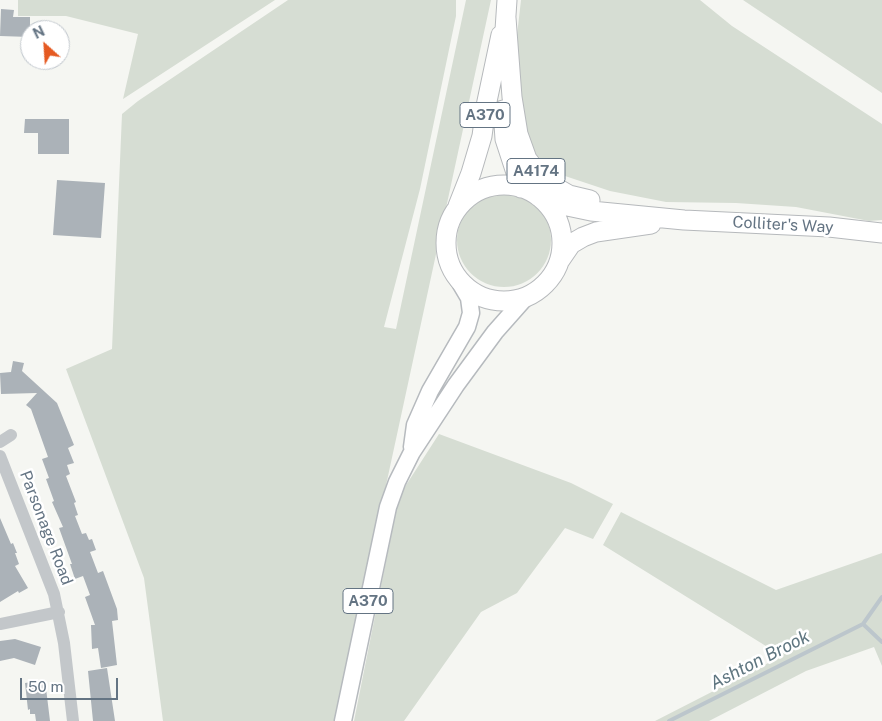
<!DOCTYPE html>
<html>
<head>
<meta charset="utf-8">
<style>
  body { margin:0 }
  #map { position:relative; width:882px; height:721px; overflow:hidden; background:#f5f6f2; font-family:"Public Sans",sans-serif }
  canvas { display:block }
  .north { position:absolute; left:20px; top:20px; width:50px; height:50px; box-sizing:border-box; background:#fff; border:1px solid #c1c7cd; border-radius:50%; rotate:334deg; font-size:14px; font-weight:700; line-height:20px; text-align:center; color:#647483 }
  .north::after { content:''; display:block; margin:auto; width:18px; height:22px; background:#e55a22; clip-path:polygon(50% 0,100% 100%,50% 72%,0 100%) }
  .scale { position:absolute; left:20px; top:678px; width:98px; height:22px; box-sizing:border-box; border:2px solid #647483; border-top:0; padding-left:6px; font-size:15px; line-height:18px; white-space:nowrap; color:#647483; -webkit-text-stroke:4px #fff; paint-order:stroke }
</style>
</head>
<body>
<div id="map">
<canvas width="882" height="721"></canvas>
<div class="north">N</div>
<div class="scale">50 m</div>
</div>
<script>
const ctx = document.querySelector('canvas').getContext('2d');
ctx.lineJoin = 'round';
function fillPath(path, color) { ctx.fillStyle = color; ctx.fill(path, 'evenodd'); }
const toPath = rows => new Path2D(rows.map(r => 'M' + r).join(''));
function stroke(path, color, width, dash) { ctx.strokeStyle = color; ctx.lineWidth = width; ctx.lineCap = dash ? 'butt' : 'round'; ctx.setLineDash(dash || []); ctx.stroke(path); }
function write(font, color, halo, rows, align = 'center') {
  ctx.font = font + ' "Public Sans",sans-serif'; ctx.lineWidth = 5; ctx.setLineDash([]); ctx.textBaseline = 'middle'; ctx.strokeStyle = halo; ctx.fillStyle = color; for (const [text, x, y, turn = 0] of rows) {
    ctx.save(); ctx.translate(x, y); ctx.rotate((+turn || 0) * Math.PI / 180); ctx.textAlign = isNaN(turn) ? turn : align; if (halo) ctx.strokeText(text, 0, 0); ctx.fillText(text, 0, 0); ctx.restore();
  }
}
const green = toPath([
  [18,0,275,0,123,99,138,34,66,16,18,16],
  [288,0,456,0,456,16,420,189,384,327,396,329,466,0,491,0,335,721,163,721,144,578,66,369,112,349,122,114,138,101],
  [521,0,700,0,732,26,882,124,882,220,869,221,796,207,736,203,666,202,610,191,562,175,537,156,525,129,515,53],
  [743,0,882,0,882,93],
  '457 240a47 47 0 1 1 94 0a47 47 0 1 1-94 0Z',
  [439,434,571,483,613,504,593,539,565,528,517,593,481,612,404,721,354,721,399,496],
  [621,512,776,590,882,553,882,666,874,647,806,671,709,721,655,721,782,656,603,545]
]);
const stream = toPath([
  [882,597,863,624,882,642],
  [669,721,863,624]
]);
const building = toPath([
  [1,9,14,10,13,17,30,17,30,37,0,36],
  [25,119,69,119,69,154,38,154,38,133,24,133],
  [57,180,105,183,101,238,53,235],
  [13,361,24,363,22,371,57,403,74,445,68,448,74,463,67,465,70,474,66,476,76,502,74,503,78,515,75,516,82,534,86,533,89,540,92,539,96,550,90,552,98,573,103,571,117,609,118,620,112,621,117,665,101,668,98,648,92,649,91,625,95,625,85,597,90,595,83,576,75,579,70,564,72,564,59,528,63,527,52,502,54,501,46,479,49,478,42,459,48,457,31,409,26,405,37,393,1,394,0,373,11,372],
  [0,518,11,544,13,543,17,553,15,553,19,564,15,566,28,588,19,593,18,591,0,602],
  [15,639,41,647,35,665,14,658,0,661,0,641],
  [107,668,115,721,93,721,88,671],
  [45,680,50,721,36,721,35,714,30,714,30,709,28,710,25,683]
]);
const minor = toPath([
  [0,442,11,435],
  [0,456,54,594,64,643,73,721],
  [0,624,59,612]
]);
const major = toPath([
  [412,447,415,425,430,391,467,327,471,313,469,298,453,271],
  [343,721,388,507,397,482,412,452,456,385,495,332,526,297]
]);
const highway = toPath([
  [506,18,512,97,518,134,527,159,543,180,569,195,590,200],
  [505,30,507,0],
  [503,110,505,139,521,188],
  '446 243a58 58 0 1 1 116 0a58 58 0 1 1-116 0Z',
  [539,197,553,203,591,211,684,220,829,227,882,233],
  [458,206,471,173,482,136,486,106,501,35],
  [560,260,571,244,583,237,596,232,651,224]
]);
const shields = [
  [485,115,50],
  [536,171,58],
  [368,601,50]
];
const shieldNames = [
  ["A370",485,115],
  ["A4174",536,171],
  ["A370",368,601]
];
const streetNames = [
  ["Colliter's Way",783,225,3],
  ["Parsonage Road",46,528,69]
];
const waterNames = [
  ["Ashton Brook",760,660,-27]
];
fillPath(green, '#d6ddd3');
stroke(stream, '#bcc6cc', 4);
fillPath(building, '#abb2b8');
stroke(major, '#b6babe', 19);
stroke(highway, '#b6b9bc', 21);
stroke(minor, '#c3c7ca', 12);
stroke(major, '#fff', 16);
stroke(highway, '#fff', 19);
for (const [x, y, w] of shields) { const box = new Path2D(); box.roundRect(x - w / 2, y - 12.5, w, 25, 4); ctx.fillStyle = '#fff'; ctx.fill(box); stroke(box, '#647483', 1); }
write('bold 15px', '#647483', null, shieldNames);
write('16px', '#647483', '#fff', streetNames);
write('italic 18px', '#5f7680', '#fff', waterNames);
</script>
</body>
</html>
